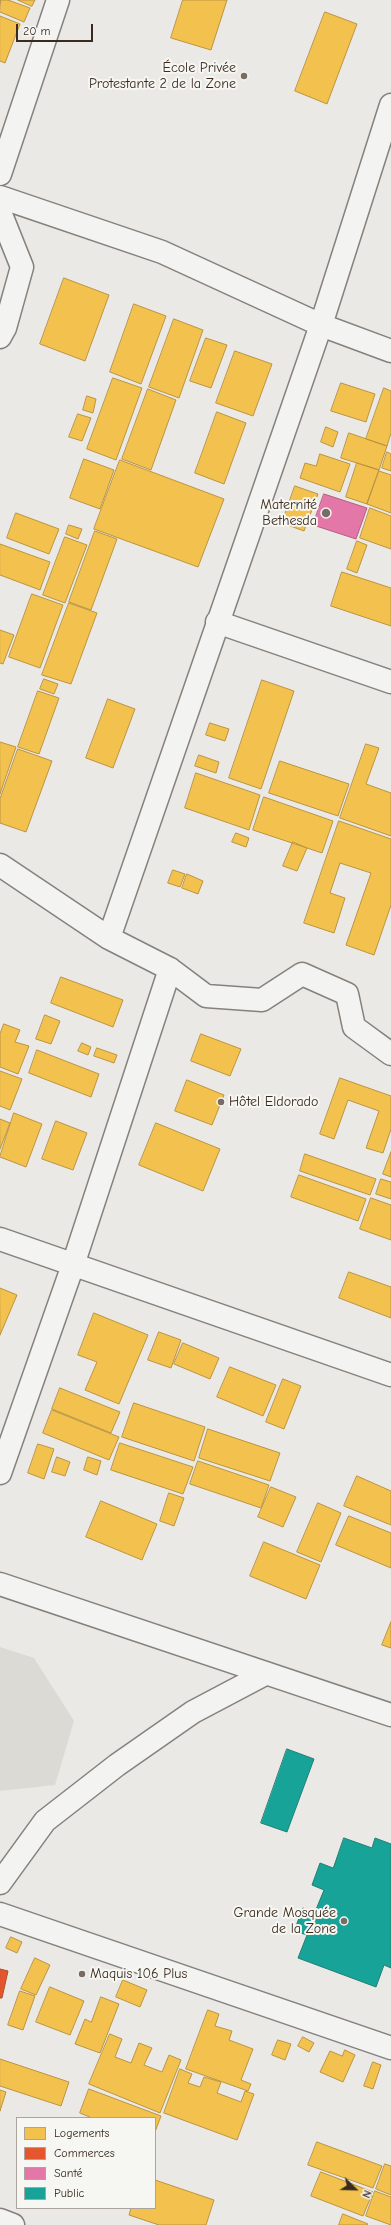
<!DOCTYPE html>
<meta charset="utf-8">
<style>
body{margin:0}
#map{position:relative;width:391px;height:2225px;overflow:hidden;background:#eae9e6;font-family:"Comic Neue",sans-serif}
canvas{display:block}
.legend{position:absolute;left:16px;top:2117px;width:140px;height:92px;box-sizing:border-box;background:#f6f6f2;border:1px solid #aba49d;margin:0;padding:5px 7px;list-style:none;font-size:12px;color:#3b2a1e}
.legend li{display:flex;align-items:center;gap:8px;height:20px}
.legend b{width:20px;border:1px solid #aba49d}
.north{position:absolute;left:335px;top:2169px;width:40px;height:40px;-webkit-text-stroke:3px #f6f6f2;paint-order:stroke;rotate:113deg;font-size:11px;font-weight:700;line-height:16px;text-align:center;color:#3b2a1e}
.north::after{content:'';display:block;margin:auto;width:14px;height:18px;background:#3b2a1e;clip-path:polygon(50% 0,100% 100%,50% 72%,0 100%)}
.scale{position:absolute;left:16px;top:24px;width:77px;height:18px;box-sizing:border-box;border:2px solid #3b2a1e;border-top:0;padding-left:5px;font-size:12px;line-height:14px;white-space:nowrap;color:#3b2a1e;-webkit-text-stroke:3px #f6f6f2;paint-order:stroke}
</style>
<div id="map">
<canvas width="391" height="2225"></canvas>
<ul class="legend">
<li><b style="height:11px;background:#f2c14e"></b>Logements</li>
<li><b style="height:11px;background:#e4572e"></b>Commerces</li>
<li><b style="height:11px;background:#e377a8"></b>Santé</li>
<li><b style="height:11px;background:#17a398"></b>Public</li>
</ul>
<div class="north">N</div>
<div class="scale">20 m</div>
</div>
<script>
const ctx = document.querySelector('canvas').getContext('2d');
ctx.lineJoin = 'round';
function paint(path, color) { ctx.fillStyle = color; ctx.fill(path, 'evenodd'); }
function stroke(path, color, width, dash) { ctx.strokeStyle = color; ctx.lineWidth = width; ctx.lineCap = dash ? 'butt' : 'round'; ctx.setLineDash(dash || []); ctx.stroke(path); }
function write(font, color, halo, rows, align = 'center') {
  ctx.font = font + ' "Comic Neue",sans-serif'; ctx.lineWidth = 4; ctx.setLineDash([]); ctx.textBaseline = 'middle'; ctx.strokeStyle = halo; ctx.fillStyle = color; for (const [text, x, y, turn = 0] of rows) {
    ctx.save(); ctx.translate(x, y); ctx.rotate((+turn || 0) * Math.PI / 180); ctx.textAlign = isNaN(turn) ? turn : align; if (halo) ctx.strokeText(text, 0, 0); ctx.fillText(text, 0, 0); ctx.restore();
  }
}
const built = new Path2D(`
 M0,1647L34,1658L74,1721L55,1785L0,1791Z`);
const homes = new Path2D(`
 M1,0H8L30,8L24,22L0,12Z
 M18,0H35L32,6Z
 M183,0H227L211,50L171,38Z
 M325,12L357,24L327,104L295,91Z
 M0,16L20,24L5,63L0,61Z
 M64,278L109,295L85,361L40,344Z
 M134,304L166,316L141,384L110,372Z
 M174,319L203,330L179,398L149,387Z
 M206,338L227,345L211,388L190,381Z
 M235,351L272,364L253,416L216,403Z
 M113,378L142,388L116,460L87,449Z
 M341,383L375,394L366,422L331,411Z
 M384,388L391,391V433L387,446L366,439Z
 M148,389L176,400L151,470L122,459Z
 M87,396L96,399L93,413L83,410Z
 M217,412L246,423L224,484L195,473Z
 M78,414L91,418L82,441L69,437Z
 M326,427L338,432L333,447L321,442Z
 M349,433L387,446L379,470L341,458Z
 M387,452L391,454V471L382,468Z
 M320,454L350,464L340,492L300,478L305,463L316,466Z
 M84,459L114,470L100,509L70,498Z
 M120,460L224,499L198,567L94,529Z
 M357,463L379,470L367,504L346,497Z
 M379,471L391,475V513L367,504Z
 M295,486L318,494L304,531L282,523Z
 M370,508L391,516V549L360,538Z
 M16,513L59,529L49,554L7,538Z
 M69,525L82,529L78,539L66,534Z
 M95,531L117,539L91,610L69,602Z
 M65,537L87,545L65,603L43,595Z
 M357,541L367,545L357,573L347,569Z
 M0,544L50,562L40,590L0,575Z
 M342,572L391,588V626L331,606Z
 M32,594L63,605L40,668L9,657Z
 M69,603L97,613L71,684L42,675Z
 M0,630L14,635L3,664L0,663Z
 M44,679L58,684L54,694L40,689Z
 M262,680L294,691L261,789L229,778Z
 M38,691L59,698L39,754L18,747Z
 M108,699L135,709L113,768L86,758Z
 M210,723L229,729L225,741L206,735Z
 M0,742L16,747L0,794Z
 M366,744L379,748L366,784L391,793V836L340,818Z
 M18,749L52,761L26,832L0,823V799Z
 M199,755L219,762L216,773L195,766Z
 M280,761L349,784L338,816L269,793Z
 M196,773L260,795L249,830L185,808Z
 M264,797L333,821L322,853L253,830Z
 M339,821L391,839V905L374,955L346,945L371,873L340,863L330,893L345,898L334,933L304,923Z
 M236,833L249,838L246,847L232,842Z
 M293,842L307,848L297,871L283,866Z
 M173,870L185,874L180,887L168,883Z
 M187,874L203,881L198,894L182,888Z
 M61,977L123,1000L113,1027L51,1003Z
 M45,1015L60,1021L51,1044L36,1039Z
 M4,1024L20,1030L15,1042L29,1046L18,1074L0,1067V1034Z
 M201,1034L241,1049L230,1076L191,1061Z
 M82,1043L91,1047L88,1055L78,1051Z
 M97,1048L117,1055L114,1063L94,1056Z
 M37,1050L99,1074L91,1097L29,1073Z
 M0,1071L22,1079L10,1110L0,1106Z
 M340,1078L391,1096V1129L383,1153L366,1148L379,1111L348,1100L334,1139L320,1134Z
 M187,1080L224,1095L212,1125L175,1111Z
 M14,1113L42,1124L26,1167L0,1157Z
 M0,1119L10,1123L0,1149Z
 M56,1121L87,1133L73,1170L42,1159Z
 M156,1123L220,1149L203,1191L139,1165Z
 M391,1152V1177L383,1174Z
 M305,1154L376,1179L370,1195L300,1171Z
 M299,1175L366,1199L358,1221L291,1197Z
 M381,1179L391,1182V1199L376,1194Z
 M371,1198L391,1205V1240L360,1229Z
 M349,1272L391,1287V1318L339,1298Z
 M0,1288L17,1295L0,1335Z
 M94,1313L148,1335L119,1404L85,1390L97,1362L78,1355Z
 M159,1332L181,1340L171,1368L148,1360Z
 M183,1343L219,1358L210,1379L174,1364Z
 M230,1367L276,1385L263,1416L217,1397Z
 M283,1379L301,1386L284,1429L266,1422Z
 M60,1388L120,1412L111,1433L52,1409Z
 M134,1403L205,1427L194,1461L122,1437Z
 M52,1410L119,1437L109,1460L43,1433Z
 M208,1429L280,1453L270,1481L199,1458Z
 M120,1443L193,1467L183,1494L111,1470Z
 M38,1444L54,1449L44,1479L28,1473Z
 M57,1457L70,1462L65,1476L52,1472Z
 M88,1457L101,1461L97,1475L84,1470Z
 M198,1461L269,1485L261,1508L190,1484Z
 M357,1476L391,1491V1525L344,1506Z
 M271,1487L296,1497L283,1527L258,1517Z
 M169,1493L184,1498L174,1526L160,1521Z
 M101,1501L157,1524L142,1560L86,1537Z
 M318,1503L341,1513L321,1562L297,1552Z
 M349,1516L391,1533V1568L336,1545Z
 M264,1542L320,1565L306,1599L250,1576Z
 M391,1622V1648L382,1645Z
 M11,1937L22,1942L17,1953L6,1948Z
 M35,1958L50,1965L36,1995L21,1989Z
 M123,1980L147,1990L140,2007L116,1997Z
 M50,1987L84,2001L70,2035L36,2022Z
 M20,1991L35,1996L23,2030L8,2025Z
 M101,1997L119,2004L100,2053L75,2044L85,2019L91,2022Z
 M208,2010L219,2014L215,2026L232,2031L229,2040L253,2049L241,2080L251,2084L248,2091L186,2069Z
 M110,2034L122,2039L115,2057L131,2063L139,2043L152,2048L144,2065L162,2072L169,2055L181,2060L160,2113L89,2084Z
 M303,2037L314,2043L309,2052L298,2046Z
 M278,2040L291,2044L285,2060L272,2055Z
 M345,2050L355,2055L343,2082L320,2072L330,2051L342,2056Z
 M0,2059L69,2082L61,2106L0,2086Z
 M373,2062L381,2065L373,2089L364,2086Z
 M180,2069L192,2074L188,2083L200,2087L204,2077L221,2082L217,2093L241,2102L245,2091L254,2094L237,2140L164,2113Z
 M89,2089L161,2116L155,2132V2118H92L80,2113Z
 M0,2090L6,2092L0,2111Z
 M317,2142L382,2166L373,2188L308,2165Z
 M385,2164L391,2166V2195L376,2189Z
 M321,2172L373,2192L363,2216L311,2196Z
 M155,2180L214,2200L206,2225H159L129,2215L131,2208H155Z
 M375,2191L391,2197V2225L366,2216Z
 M343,2214L368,2224L367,2225H339Z`);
const shops = new Path2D(`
 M0,1969L8,1971L2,1998H0Z`);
const health = new Path2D(`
 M324,494L367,508L356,539L313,525Z`);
const public = new Path2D(`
 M287,1749L314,1759L287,1832L261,1823Z
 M344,1838L372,1848L375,1838L391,1844V1968L384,1965L376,1987L298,1958L307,1935L294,1931L303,1908L315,1912L324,1890L312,1885L320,1863L333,1868Z`);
const minor = new Path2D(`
 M0,174L58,0
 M0,197L162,252L321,325L391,351
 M0,212L22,267L5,328L0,337
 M217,622L391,682
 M0,865L109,938L170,969L206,996L262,1000L302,974L347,994L354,1027L391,1054
 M109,938L321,325L391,105
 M0,1239L391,1375
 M0,1473L73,1265L170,969
 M0,1584L391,1715
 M0,1883L45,1821L117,1765L193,1712L265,1674
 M0,1914L391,2048
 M0,2220L13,2225`);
const markers = [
 [244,76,4,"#786d64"],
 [326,513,5,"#786d64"],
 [221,1102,4,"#786d64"],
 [344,1921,4,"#786d64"],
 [82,1974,4,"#786d64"]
];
const poiNames = [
 ["École Privée",236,68],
 ["Protestante 2 de la Zone",236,84],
 ["Maternité",317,505],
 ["Bethesda",317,521],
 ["Hôtel Eldorado",229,1102,"left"],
 ["Grande Mosquée",336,1913],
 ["de la Zone",336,1929],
 ["Maquis 106 Plus",90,1974,"left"]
];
paint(built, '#dbdad4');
paint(homes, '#f2c14e');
stroke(homes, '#bb9440', 1);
paint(shops, '#e4572e');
stroke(shops, '#b14a29', 1);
paint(health, '#e377a8');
stroke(health, '#b1607f', 1);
paint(public, '#17a398');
stroke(public, '#227f73', 1);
stroke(minor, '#85817d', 25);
stroke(minor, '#f3f3f1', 22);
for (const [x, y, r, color] of markers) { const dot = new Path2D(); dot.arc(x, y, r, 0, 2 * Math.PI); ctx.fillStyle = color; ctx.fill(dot); stroke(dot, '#f6f6f2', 1.5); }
write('14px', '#3b2a1e', '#f6f6f2', poiNames, 'right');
</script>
